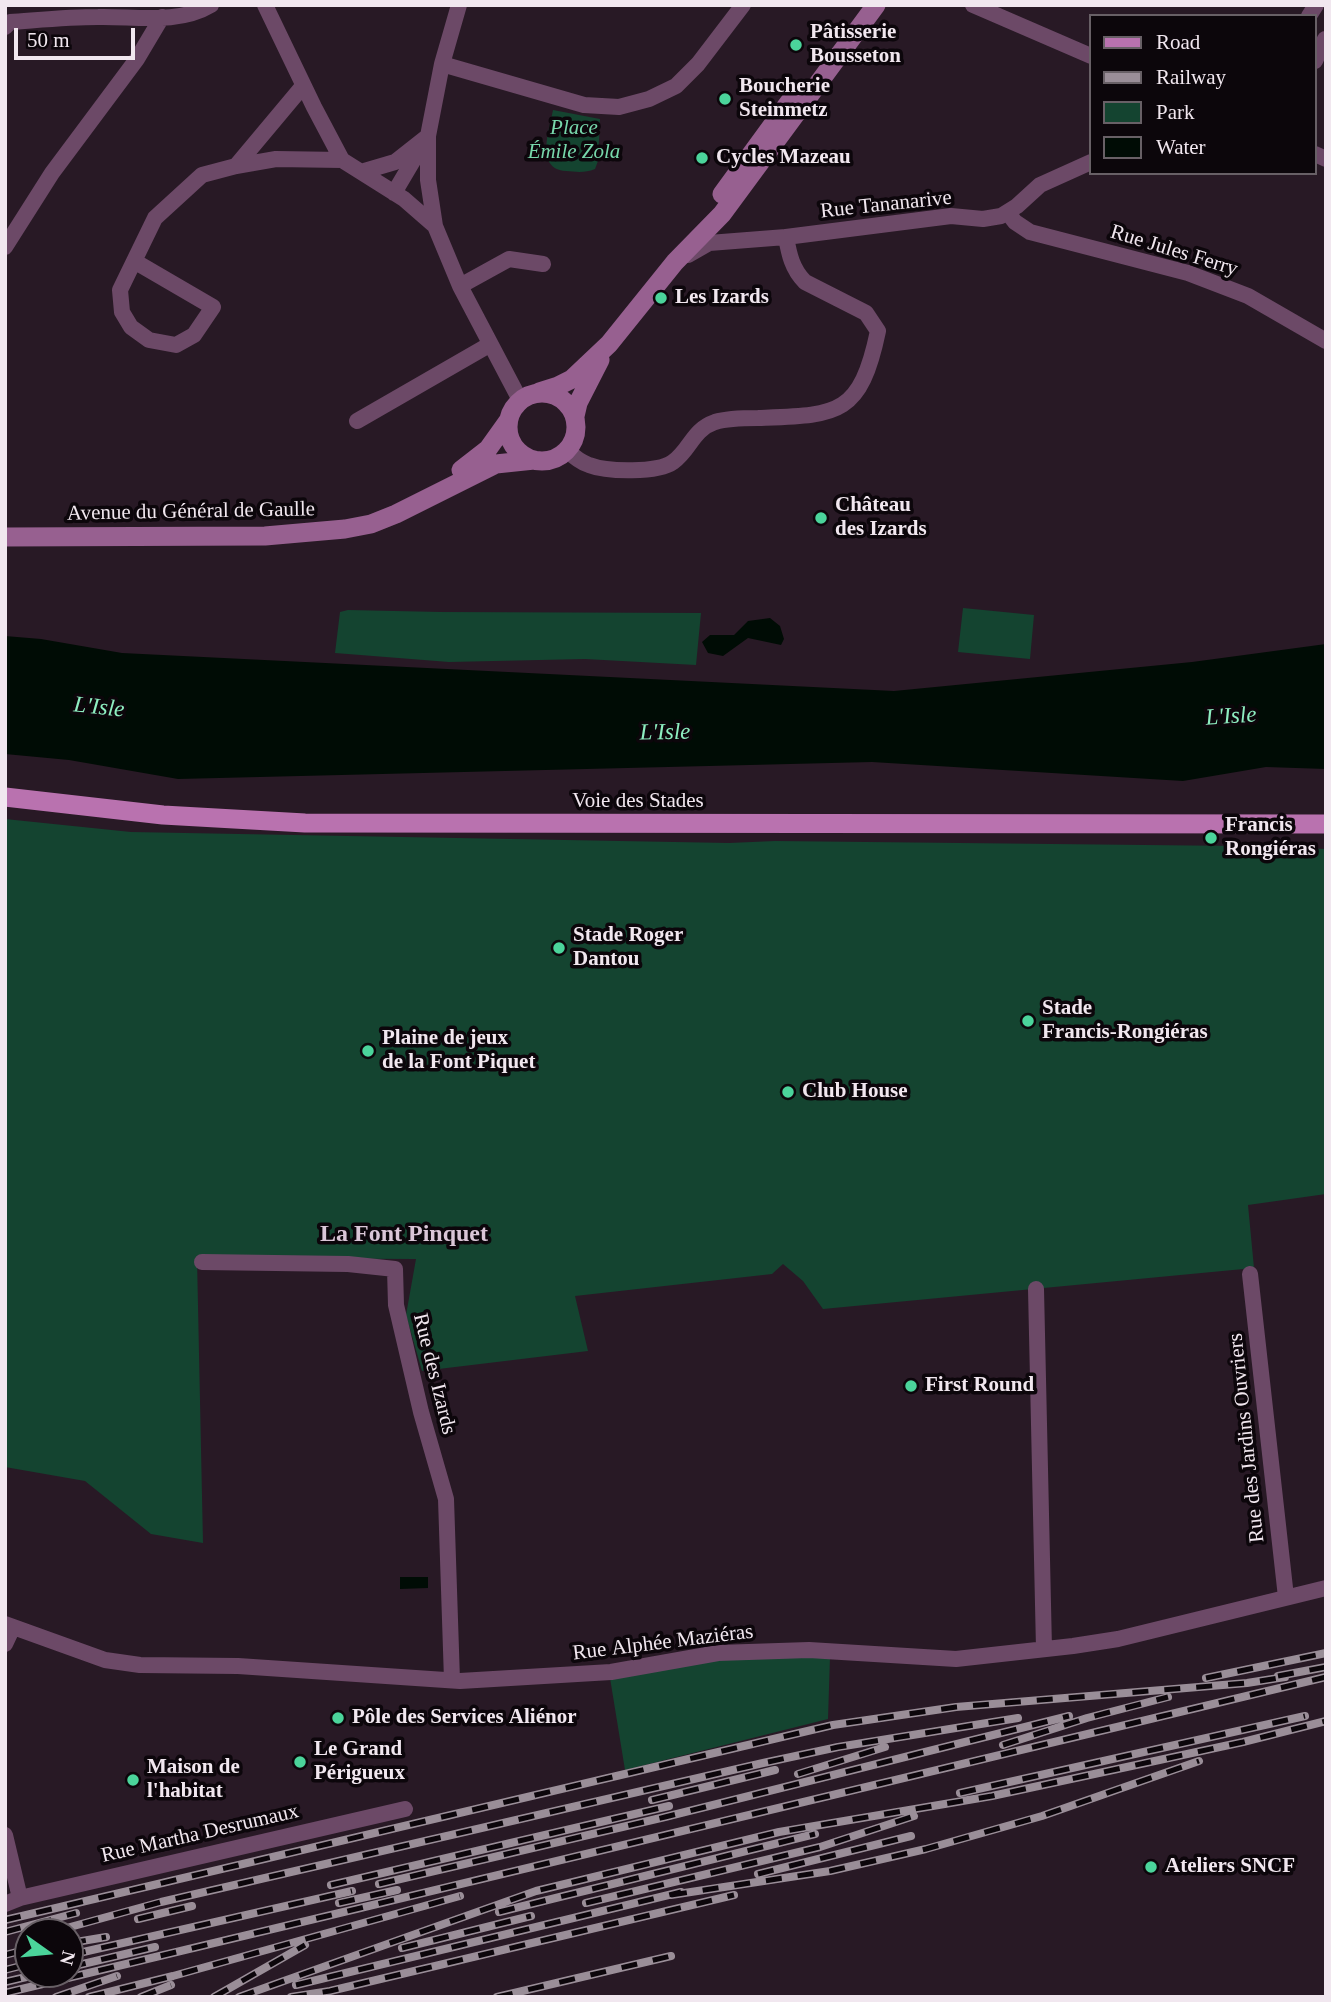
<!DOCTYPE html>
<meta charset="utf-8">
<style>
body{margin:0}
#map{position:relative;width:1331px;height:2002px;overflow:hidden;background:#281925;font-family:"Times New Roman",serif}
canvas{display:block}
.frame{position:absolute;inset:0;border:7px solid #f1e7ef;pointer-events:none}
.legend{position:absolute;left:1089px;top:14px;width:228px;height:161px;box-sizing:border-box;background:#0c060b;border:2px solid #686066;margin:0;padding:9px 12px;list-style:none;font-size:21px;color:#f1e7ef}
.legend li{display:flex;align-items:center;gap:14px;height:35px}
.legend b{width:35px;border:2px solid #686066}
.north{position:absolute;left:14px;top:1918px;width:70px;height:70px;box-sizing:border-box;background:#0c060b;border:2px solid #686066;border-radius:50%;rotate:105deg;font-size:19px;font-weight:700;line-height:28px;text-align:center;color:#f1e7ef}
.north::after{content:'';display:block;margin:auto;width:24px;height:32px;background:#4bd49b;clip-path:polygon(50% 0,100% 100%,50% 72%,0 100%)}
.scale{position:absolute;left:14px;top:28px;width:121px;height:32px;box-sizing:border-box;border:4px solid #f1e7ef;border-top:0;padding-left:9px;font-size:21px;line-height:24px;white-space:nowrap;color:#f1e7ef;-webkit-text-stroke:5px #0c060b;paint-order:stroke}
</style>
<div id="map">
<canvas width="1331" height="2002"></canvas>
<div class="frame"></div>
<ul class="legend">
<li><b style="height:9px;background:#b972af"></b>Road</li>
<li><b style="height:9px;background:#9a8e98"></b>Railway</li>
<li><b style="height:19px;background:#144430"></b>Park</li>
<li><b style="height:19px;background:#000c05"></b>Water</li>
</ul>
<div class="north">N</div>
<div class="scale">50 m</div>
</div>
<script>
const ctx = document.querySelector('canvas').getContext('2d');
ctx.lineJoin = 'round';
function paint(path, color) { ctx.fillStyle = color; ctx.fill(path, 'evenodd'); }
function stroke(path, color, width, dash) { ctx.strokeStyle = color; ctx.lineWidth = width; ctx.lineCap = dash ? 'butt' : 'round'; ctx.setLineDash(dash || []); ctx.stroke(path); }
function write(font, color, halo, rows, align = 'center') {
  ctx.font = font + ' "Times New Roman",serif'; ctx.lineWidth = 7; ctx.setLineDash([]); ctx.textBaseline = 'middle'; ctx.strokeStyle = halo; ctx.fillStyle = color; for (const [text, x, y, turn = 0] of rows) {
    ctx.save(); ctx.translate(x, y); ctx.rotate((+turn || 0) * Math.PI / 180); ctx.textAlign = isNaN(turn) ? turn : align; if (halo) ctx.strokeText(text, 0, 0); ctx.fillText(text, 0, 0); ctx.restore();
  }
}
const green = new Path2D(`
 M553,110L600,119L598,161L595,169C585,173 577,172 566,171C535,169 549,131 553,110Z
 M963,608L1034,615L1030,659L958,652Z
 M348,610L441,612L701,613L696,665L585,659L449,662L335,653L340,612Z
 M5,819L131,832L729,843L775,841L1238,846L1326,849V1194L1248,1205L1254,1268L823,1309L803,1281L783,1264L772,1274L575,1296L588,1351L422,1371L406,1315L416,1259L197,1258L203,1543L151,1534L85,1481L5,1467Z
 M830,1657L828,1719L625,1770L610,1678L718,1659Z`);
const water = new Path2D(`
 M770,618L780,626L784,639L781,645L748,638L723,656L708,653L702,642L710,635H734L748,621Z
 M5,636L41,639L122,653L894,691L1192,662L1326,644V769L1266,767L1183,781L872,762L178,779L69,760L5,754Z
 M400,1577H428V1588L400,1589Z`);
const minor = new Path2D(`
 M265,5L314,107L342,160
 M973,5L1091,56
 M1309,16L1316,5
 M5,27L10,22C39,20 69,17 98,17C134,16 178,25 211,5
 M1315,61L1325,39
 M442,64L459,5
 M1315,154L1326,159
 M236,166L303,86
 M361,172L395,162L428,136
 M394,193L423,144
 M1008,213L1015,222L1030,232L1188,273L1248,296L1326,341
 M5,247L52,173L137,59L162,17
 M688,255L709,243L786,237L951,216L983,219L1001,216L1017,206L1040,185L1091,162
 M134,261L213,307L194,335L176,345L149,340L131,327L122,312L120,290L155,218L202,175L236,166L276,159L342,160L404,199L435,226
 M460,286L509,259L543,264
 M520,400L460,286L435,226L428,180V136L442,64L584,105L619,107L649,99L676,86L698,64L743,5
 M357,421L489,345
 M567,450C574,457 580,462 589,465C607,472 658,473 673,462C691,449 692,430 715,422C728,418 744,418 758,418C837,415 860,417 878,331L866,313L805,282C792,269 789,254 786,237
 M202,1262L348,1264L395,1269L396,1305L421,1412L446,1499L452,1680
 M1250,1274L1286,1597
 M1036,1289L1044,1649
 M5,1624L105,1660L140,1665L238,1666L460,1681L611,1672L718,1653L809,1650L956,1659L1073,1646L1118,1639L1326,1588
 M5,1644L13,1627
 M5,1835L20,1898
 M5,1904L20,1898L405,1809`);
const secondary = new Path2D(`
 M722,194L795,94
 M539,392L558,386L572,379L609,344L675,262L722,214L876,5
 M508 427a34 34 0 1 1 68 0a34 34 0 1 1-68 0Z
 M575,416L578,403L600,360
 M461,470L488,449L508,421
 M5,537L265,536L345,529L371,524L396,514L496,464L534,460`);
const primary = new Path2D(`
 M5,797L163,815L305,823L1326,824`);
const rail = new Path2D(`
 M1278,1676L1326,1667
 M1206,1678L1326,1653
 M1003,1745L1087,1718L1168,1697
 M798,1774L885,1747
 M960,1793L1305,1716
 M652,1800L775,1770
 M758,1874L911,1836
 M379,1884L665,1817L1069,1716
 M331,1885L669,1806
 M671,1895L830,1871L926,1849L1042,1816L1199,1761
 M339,1903L397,1890
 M586,1903L820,1847L914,1816
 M499,1912L815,1834
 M138,1919L192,1906
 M5,1920L833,1725L956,1707L1247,1683L1285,1677
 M5,1932L76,1913
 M52,1932L161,1902L763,1763L838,1747L1018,1718
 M70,1943L106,1937
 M402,1948L531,1916
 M5,1955L28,1949
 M70,1955L352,1891
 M70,1967L155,1947
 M5,1970L28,1964
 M5,1982L39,1974
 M296,1985L681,1892
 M5,1993L1326,1677
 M56,1997L117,1976
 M89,1997L173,1976L460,1896
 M141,1997L171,1985
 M214,1997L305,1945
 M239,1997L536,1891L779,1832L992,1796L1243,1742L1326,1721
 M291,1997L330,1991L734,1895
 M497,1997L671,1956`);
const markers = [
 [796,45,7,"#4bd49b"],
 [725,99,7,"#4bd49b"],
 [702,158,7,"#4bd49b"],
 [661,298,7,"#4bd49b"],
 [821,518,7,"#4bd49b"],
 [1211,838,7,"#4bd49b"],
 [559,948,7,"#4bd49b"],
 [1028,1021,7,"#4bd49b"],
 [368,1051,7,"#4bd49b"],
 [788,1092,7,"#4bd49b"],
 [911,1386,7,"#4bd49b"],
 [338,1718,7,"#4bd49b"],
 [300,1762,7,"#4bd49b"],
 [133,1780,7,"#4bd49b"],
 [1151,1867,7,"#4bd49b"]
];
const poiNames = [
 ["Pâtisserie",810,33],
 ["Bousseton",810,57],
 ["Boucherie",739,87],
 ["Steinmetz",739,111],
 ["Cycles Mazeau",716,158],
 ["Les Izards",675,298],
 ["Château",835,506],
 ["des Izards",835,530],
 ["Francis",1225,826],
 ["Rongiéras",1225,850],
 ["Stade Roger",573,936],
 ["Dantou",573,960],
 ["Stade",1042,1009],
 ["Francis-Rongiéras",1042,1033],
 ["Plaine de jeux",382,1039],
 ["de la Font Piquet",382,1063],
 ["Club House",802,1092],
 ["First Round",925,1386],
 ["Pôle des Services Aliénor",352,1718],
 ["Le Grand",314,1750],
 ["Périgueux",314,1774],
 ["Maison de",147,1768],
 ["l'habitat",147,1792],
 ["Ateliers SNCF",1165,1867]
];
const parkNames = [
 ["Place",574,128],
 ["Émile Zola",574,152]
];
const streetNames = [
 ["Rue Tananarive",886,205,-6],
 ["Rue Jules Ferry",1174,251,17],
 ["Avenue du Général de Gaulle",191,512,-1],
 ["Voie des Stades",638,801],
 ["Rue des Izards",434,1374,76],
 ["Rue des Jardins Ouvriers",1247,1438,-96],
 ["Rue Alphée Maziéras",663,1643,-7],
 ["Rue Martha Desrumaux",200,1834,-13]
];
const waterNames = [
 ["L'Isle",99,708,6],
 ["L'Isle",1231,717,-4],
 ["L'Isle",665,733,-1]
];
const quarterNames = [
 ["La Font Pinquet",404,1235]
];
paint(green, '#144430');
paint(water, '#000c05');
stroke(minor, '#6c4967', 16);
stroke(secondary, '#976090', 19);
stroke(primary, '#b972af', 19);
stroke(rail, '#9a8e98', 8);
stroke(rail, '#0c060b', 5, [16]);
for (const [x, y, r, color] of markers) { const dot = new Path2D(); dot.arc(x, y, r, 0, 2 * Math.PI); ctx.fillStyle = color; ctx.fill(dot); stroke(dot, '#0c060b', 2.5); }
write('bold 21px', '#f1e7ef', '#0c060b', poiNames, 'left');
write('italic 21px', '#77d7ab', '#0c060b', parkNames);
write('21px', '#f1e7ef', '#0c060b', streetNames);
write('italic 23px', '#8eeec1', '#0c060b', waterNames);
write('bold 24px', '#dac6d7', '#0c060b', quarterNames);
</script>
